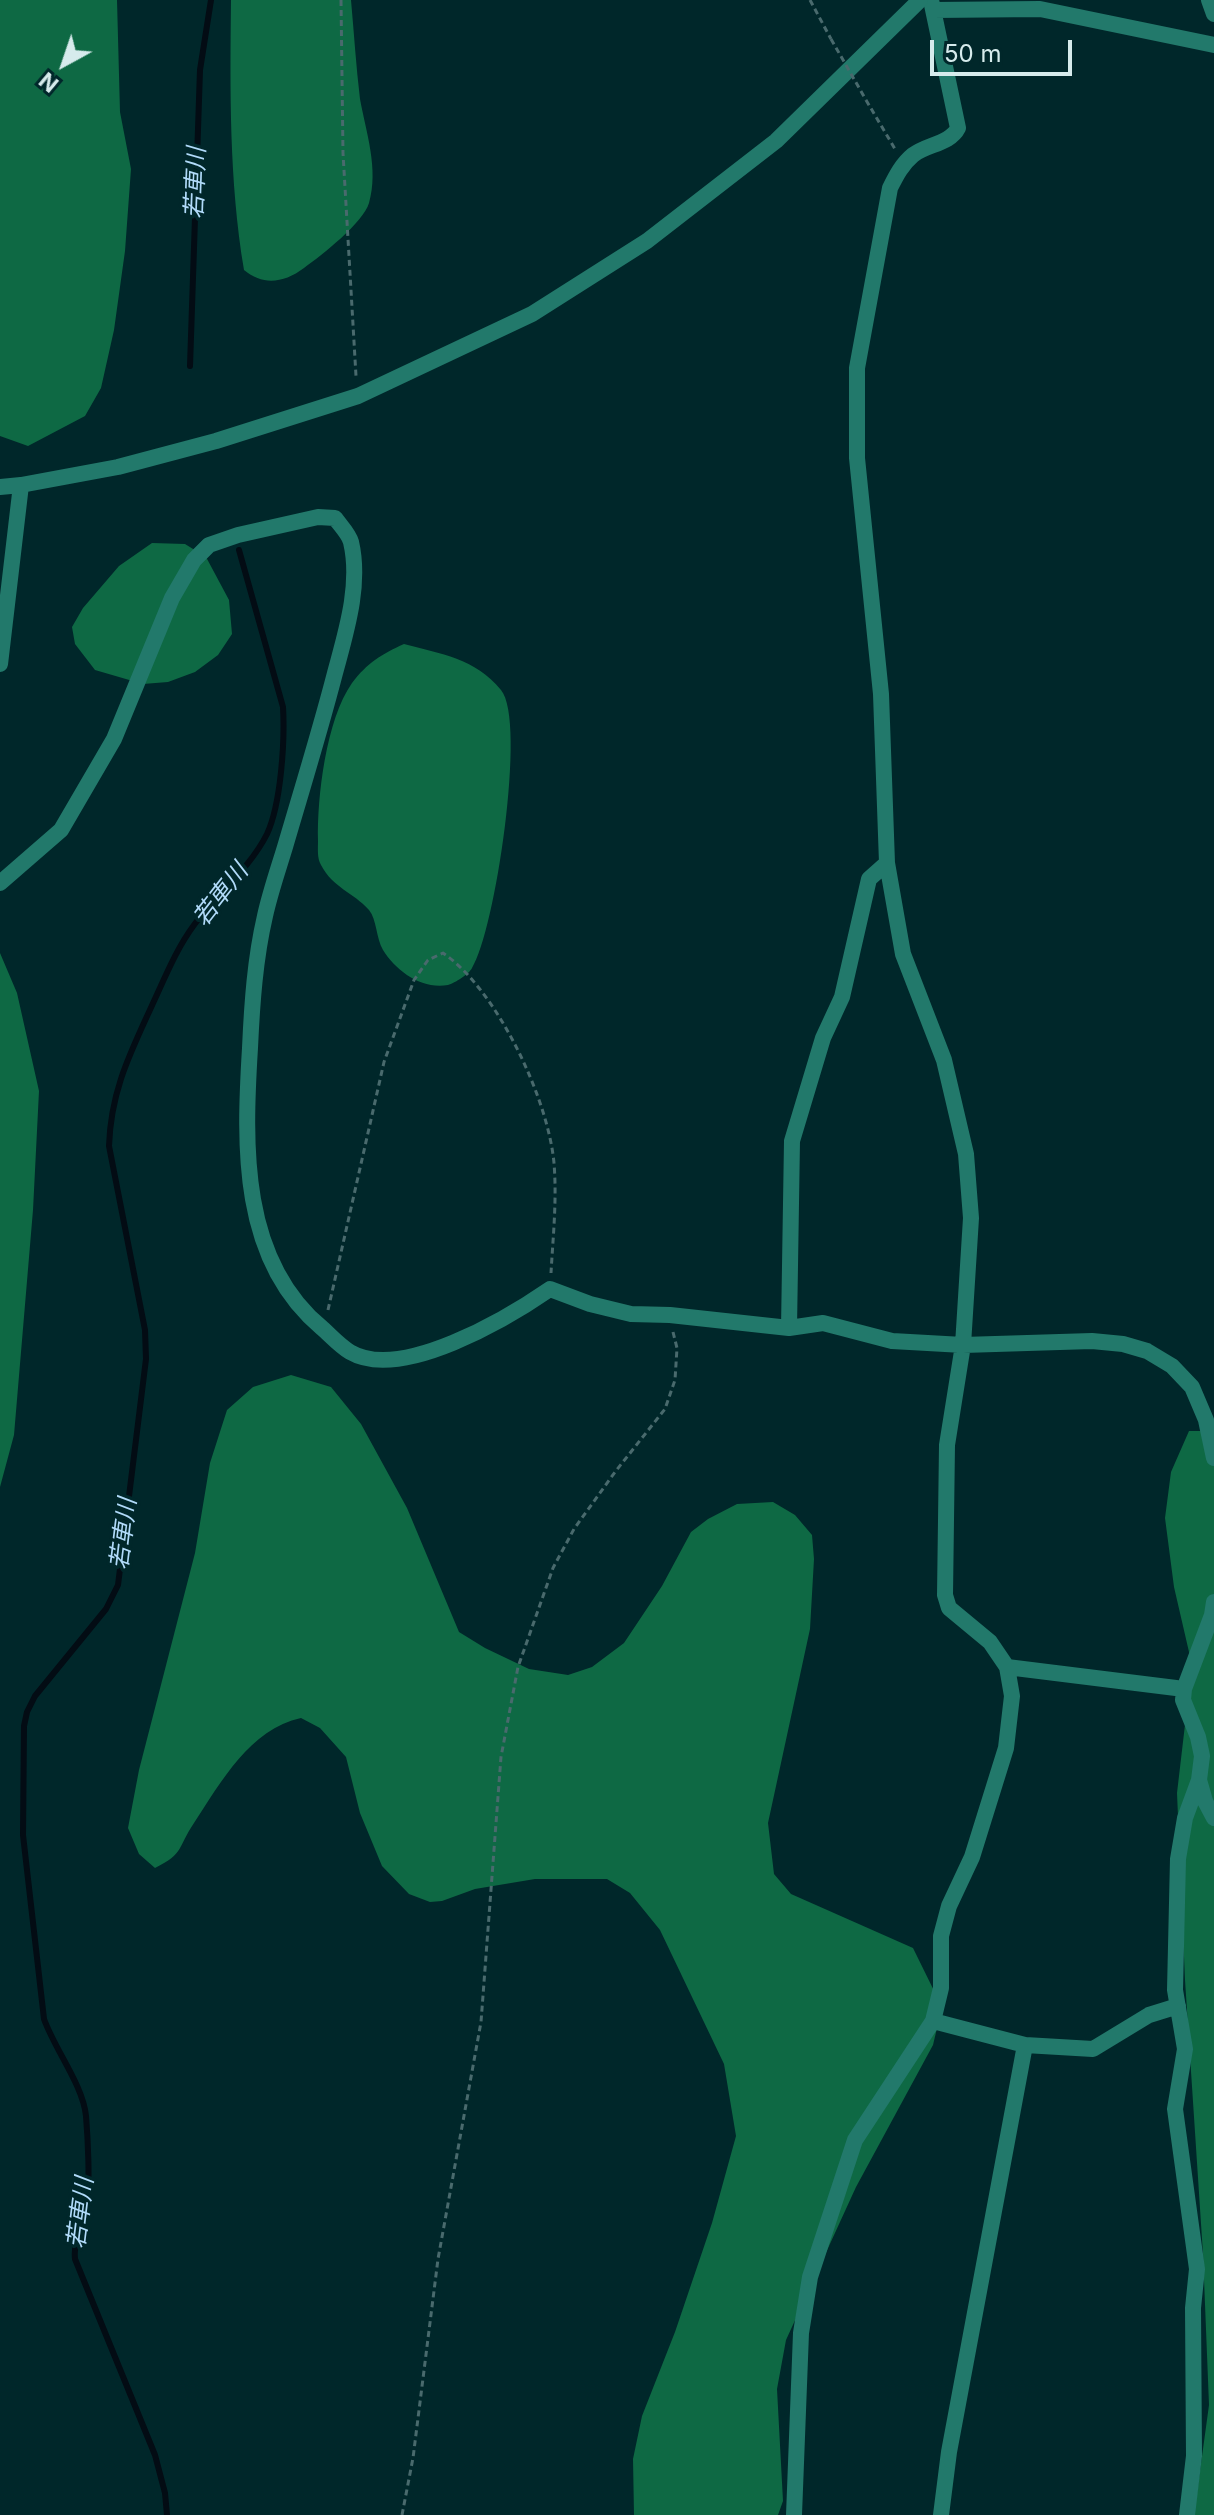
<!DOCTYPE html>
<meta charset="utf-8">
<style>
body{margin:0}
#map{position:relative;width:1214px;height:2515px;overflow:hidden;background:#00272a;font-family:Inter,sans-serif}
canvas{display:block}
.north{position:absolute;left:24px;top:24px;width:80px;height:80px;-webkit-text-stroke:6px #00272a;paint-order:stroke;rotate:220deg;font-size:22px;font-weight:700;line-height:32px;text-align:center;color:#d6ebec}
.north::after{content:'';display:block;margin:auto;width:28px;height:36px;background:#d6ebec;clip-path:polygon(50% 0,100% 100%,50% 72%,0 100%)}
.scale{position:absolute;left:930px;top:40px;width:142px;height:36px;box-sizing:border-box;border:4px solid #d6ebec;border-top:0;padding-left:10px;font-size:24px;line-height:28px;white-space:nowrap;color:#d6ebec;-webkit-text-stroke:6px #00272a;paint-order:stroke}
</style>
<div id="map">
<canvas width="1214" height="2515"></canvas>
<div class="north">N</div>
<div class="scale">50 m</div>
</div>
<script>
const ctx = document.querySelector('canvas').getContext('2d');
ctx.lineJoin = 'round';
function paint(path, color) { ctx.fillStyle = color; ctx.fill(path, 'evenodd'); }
function stroke(path, color, width, dash) { ctx.strokeStyle = color; ctx.lineWidth = width; ctx.lineCap = dash ? 'butt' : 'round'; ctx.setLineDash(dash || []); ctx.stroke(path); }
function write(font, color, halo, rows, align = 'center') {
  ctx.font = font + ' Inter,"Noto Sans JP",sans-serif'; ctx.lineWidth = 7; ctx.setLineDash([]); ctx.textBaseline = 'middle'; ctx.strokeStyle = halo; ctx.fillStyle = color; for (const [text, x, y, turn = 0] of rows) {
    ctx.save(); ctx.translate(x, y); ctx.rotate((+turn || 0) * Math.PI / 180); ctx.textAlign = isNaN(turn) ? turn : align; if (halo) ctx.strokeText(text, 0, 0); ctx.fillText(text, 0, 0); ctx.restore();
  }
}
const forest = new Path2D(`
 M0,0H117L120,112L131,169L125,251L114,330L101,388L85,416L28,446L0,436Z
 M231,0H351C354,33 356,66 360,99C366,132 379,169 369,203C363,223 322,255 304,268C284,283 263,286 244,270C229,180 230,90 231,0Z
 M152,543L185,544L206,557L229,600L232,634L218,655L195,672L168,682L143,684L95,670L75,644L72,627L83,608L119,566Z
 M404,644C441,654 475,658 501,690C527,721 495,932 472,968C469,974 455,983 448,985C422,990 396,971 383,950C376,938 377,920 369,910C353,892 333,888 321,865C317,858 318,849 318,841C317,797 326,720 352,683C367,663 382,654 404,644Z
 M0,953L17,993L39,1091L33,1210L14,1435L0,1487Z
 M291,1375L331,1387L361,1424L407,1508L459,1632L485,1648L529,1669L568,1675L592,1667L624,1643L662,1586L691,1532L708,1519L737,1504L773,1502L795,1515L812,1535L814,1559L810,1629L768,1823L774,1874L791,1894L913,1948L942,2007L933,2045L856,2187L786,2340L777,2389L783,2501L778,2515H634L633,2459L642,2416L675,2332L712,2223L736,2136L724,2064L660,1930L630,1893L607,1879H535L475,1889L442,1901L430,1902L409,1894L382,1866L360,1813L346,1757L320,1728L301,1718C250,1729 221,1782 194,1823C177,1848 185,1853 155,1868L139,1854L128,1828L139,1770L195,1553L210,1463L227,1410L253,1387Z
 M1189,1431H1201L1214,1435V2515H1194L1209,2405L1203,2254L1185,1980L1177,1793L1192,1665L1174,1587L1165,1518L1171,1472Z`);
const stream = new Path2D(`
 M190,366L200,70L211,0
 M167,2515L165,2493L155,2455L75,2259C73,2238 84,2224 87,2204C90,2182 88,2140 86,2116C83,2085 55,2050 44,2019L23,1835L24,1726L27,1712L35,1696L106,1609L118,1585L146,1359L145,1330L109,1146C111,1089 131,1052 154,1001C166,975 177,948 194,925C217,895 250,868 267,834C281,804 285,741 283,707L239,550`);
const path = new Path2D(`
 M341,0L343,153L356,376
 M810,0L831,39
 M866,100L895,149
 M328,1310L384,1062L414,980L428,960L443,953C497,990 548,1098 554,1163C557,1200 553,1237 551,1273
 M402,2515L413,2458L438,2259L481,2022L501,1757L518,1667L553,1568L574,1529L615,1472L665,1409L675,1380L677,1348L673,1332`);
const minor = new Path2D(`
 M1209,0L1214,14
 M933,10L1040,9L1214,45
 M0,883L61,830L114,739L172,598L194,560L209,545L238,535L318,517L335,518C340,525 349,534 351,542C361,585 346,632 335,673C320,731 302,789 285,847C278,870 270,893 265,916C255,959 252,1004 250,1048C244,1146 240,1260 322,1328C331,1336 340,1346 350,1352C401,1382 508,1318 550,1289L590,1304L631,1314L670,1315L789,1328L823,1323L892,1341L963,1345L1092,1341L1123,1344L1147,1351L1172,1366L1192,1387L1206,1420L1214,1458
 M789,1328L792,1141L823,1038L842,997L869,879L887,863
 M1007,1667L1184,1689
 M1199,1780L1205,1801L1214,1818
 M933,2021L1025,2045L1093,2049L1149,2015L1178,2006
 M794,2515L801,2333L810,2277L855,2140L933,2021L941,1988V1936L949,1906L972,1857L1006,1748L1012,1696L1007,1667L990,1642L949,1608L945,1595L947,1445L963,1345L971,1218L966,1154L944,1060L903,954L887,863L881,694L857,458V368L890,188C896,176 902,164 913,155C927,144 950,144 958,128L931,0
 M941,2515L949,2452L1025,2045
 M1187,2515L1194,2456L1193,2308L1197,2269L1175,2109L1185,2049L1175,1990L1178,1859L1185,1818L1199,1780L1202,1756L1198,1737L1183,1700L1184,1689L1212,1615L1214,1602`);
const tertiary = new Path2D(`
 M0,487L21,485L118,467L216,441L358,396L532,314L647,241L776,141L920,0
 M0,664L21,485`);
const pathBridge = new Path2D(`
 M831,39L866,100`);
const waterNames = [
 ["若車川",196,183,-88],
 ["若車川",221,895,-52],
 ["若車川",124,1534,-83],
 ["若車川",81,2213,-83]
];
paint(forest, '#0e6944');
stroke(stream, '#030c14', 6);
stroke(path, '#496a6d', 3, [6, 4]);
stroke(minor, '#22796b', 16);
stroke(tertiary, '#22796b', 16);
stroke(pathBridge, '#496a6d', 3, [6, 4]);
write('italic 24px', '#b1dbfa', '#00272a', waterNames);
</script>
